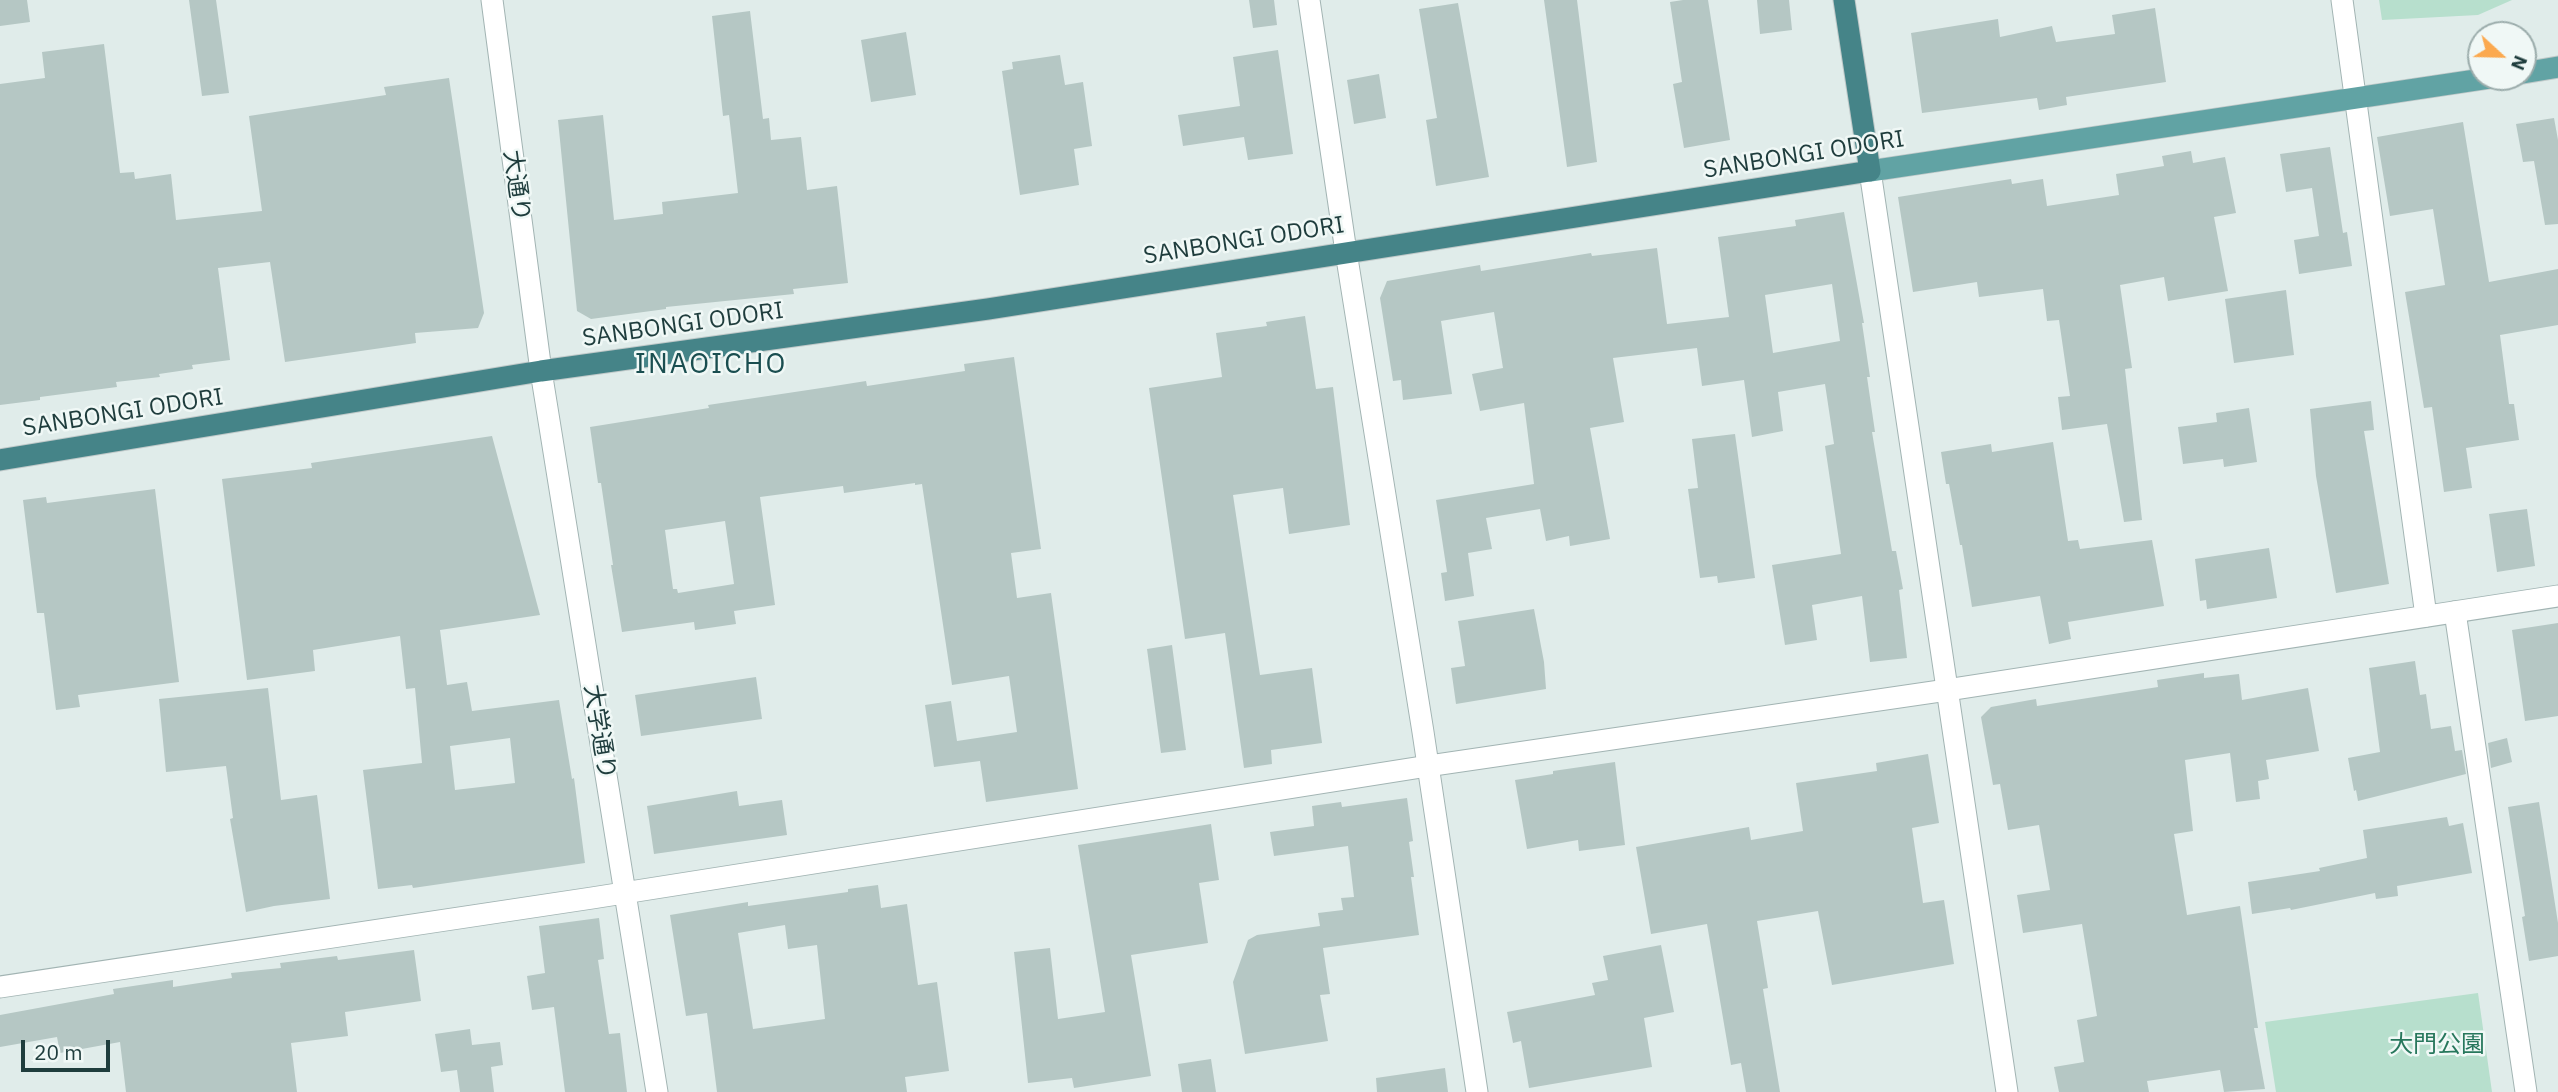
<!DOCTYPE html>
<meta charset="utf-8">
<style>
body{margin:0}
#map{position:relative;width:2558px;height:1092px;overflow:hidden;background:#e0ecea;font-family:"IBM Plex Sans",sans-serif}
canvas{display:block}
.north{position:absolute;left:2467px;top:21px;width:70px;height:70px;box-sizing:border-box;background:#f0f8f6;border:2px solid #9cadac;border-radius:50%;rotate:112deg;font-size:19px;font-weight:700;line-height:28px;text-align:center;color:#1f3d3d}
.north::after{content:'';display:block;margin:auto;width:24px;height:32px;background:#fba94f;clip-path:polygon(50% 0,100% 100%,50% 72%,0 100%)}
.scale{position:absolute;left:21px;top:1040px;width:89px;height:32px;box-sizing:border-box;border:4px solid #1f3d3d;border-top:0;padding-left:9px;font-size:21px;line-height:24px;white-space:nowrap;color:#1f3d3d;-webkit-text-stroke:5px #f0f8f6;paint-order:stroke}
</style>
<div id="map">
<canvas width="2558" height="1092"></canvas>
<div class="north">N</div>
<div class="scale">20 m</div>
</div>
<script>
const ctx = document.querySelector('canvas').getContext('2d');
ctx.lineJoin = 'round';
function paint(path, color) { ctx.fillStyle = color; ctx.fill(path, 'evenodd'); }
function stroke(path, color, width, dash) { ctx.strokeStyle = color; ctx.lineWidth = width; ctx.lineCap = dash ? 'butt' : 'round'; ctx.setLineDash(dash || []); ctx.stroke(path); }
function write(font, color, halo, rows, align = 'center') {
  ctx.font = font + ' "IBM Plex Sans","Noto Sans JP",sans-serif'; ctx.lineWidth = 5; ctx.setLineDash([]); ctx.textBaseline = 'middle'; ctx.strokeStyle = halo; ctx.fillStyle = color; for (const [text, x, y, turn = 0] of rows) {
    ctx.save(); ctx.translate(x, y); ctx.rotate((+turn || 0) * Math.PI / 180); ctx.textAlign = isNaN(turn) ? turn : align; if (halo) ctx.strokeText(text, 0, 0); ctx.fillText(text, 0, 0); ctx.restore();
  }
}
const green = new Path2D(`
 M2379,0H2512L2478,15L2382,20Z
 M2478,993L2492,1092H2276L2265,1022Z`);
const building = new Path2D(`
 M0,0H27L30,22L0,26Z
 M189,0H216L229,93L202,96Z
 M1249,0H1274L1277,25L1253,28Z
 M1544,0H1577L1597,162L1567,167Z
 M1683,0H1708L1730,140L1684,148L1673,84L1682,82L1670,2Z
 M1757,0H1789L1792,30L1760,34Z
 M1458,3L1489,177L1436,186L1426,120L1437,118L1419,9Z
 M2155,8L2166,82L2066,97L2067,105L2039,110L2037,98L1922,113L1911,33L1998,19L2000,37L2052,26L2056,42L2115,34L2112,15Z
 M750,11L763,119L769,118L771,140L801,137L807,190L837,186L848,283L793,289L794,294L666,307V309L591,319L577,311L558,120L603,115L614,220L663,214L662,202L738,193L729,115L723,116L712,16Z
 M906,32L916,95L871,102L861,40Z
 M104,44L120,173L134,172L135,179L171,174L176,220L262,211L249,116L386,95L384,87L449,78L484,313L478,328L415,333L416,343L285,362L270,262L218,268L230,360L192,365L193,369L159,374L160,377L116,382L117,387L40,397V400L0,405V84L45,78L42,52Z
 M1278,50L1293,154L1248,160L1244,137L1183,146L1178,115L1240,106L1233,57Z
 M1060,55L1065,85L1083,82L1092,146L1074,149L1079,185L1020,195L1002,71L1013,69L1012,62Z
 M1379,74L1386,118L1354,124L1347,80Z
 M2554,118L2558,140V224L2545,225L2534,161L2523,162L2516,124Z
 M2463,122L2489,282L2558,269V325L2500,335L2509,404H2514L2519,440L2466,448L2472,488L2444,492L2432,407L2424,408L2405,292L2445,285L2433,209L2390,216L2377,137Z
 M2330,147L2343,233L2347,232L2352,266L2299,274L2294,240L2319,236L2312,188L2286,192L2280,154Z
 M2191,151L2193,163L2225,157L2236,213L2214,217L2228,291L2168,301L2164,277L2120,285L2132,368L2125,369L2142,520L2124,522L2107,424L2062,430L2058,397L2070,396L2059,320L2047,321L2043,289L1979,297L1977,282L1913,292L1898,197L2011,179L2012,184L2043,179L2047,206L2119,195L2116,174L2164,166L2162,156Z
 M1844,212L1864,323H1862L1870,377H1867L1875,432H1872L1892,551H1896L1903,589L1899,590L1907,658L1870,662L1862,596L1812,605L1817,640L1785,645L1772,565L1841,554L1825,446L1834,444L1825,384L1778,392L1783,431L1752,437L1744,380L1702,386L1697,348L1613,358L1624,422L1590,428L1610,539L1570,546L1569,536L1546,541L1540,509L1486,518L1492,549L1468,553L1474,596L1445,601L1441,573L1447,572L1436,500L1534,484L1524,403L1480,411L1472,374L1503,368L1494,312L1441,321L1452,394L1403,400L1401,380L1393,381L1380,298L1387,281L1480,265L1481,271L1591,253L1592,256L1657,248L1667,324L1729,317L1718,237L1796,226L1795,220ZM1832,284L1840,341L1773,353L1765,295Z
 M2286,290L2294,355L2234,363L2225,299Z
 M1305,316L1316,389L1333,387L1350,525L1289,534L1283,488L1233,495L1260,675L1312,668L1322,743L1271,750L1272,764L1244,768L1225,633L1185,639L1149,388L1222,377L1216,333L1267,326L1266,322Z
 M1014,357L1041,549L1011,553L1017,598L1051,593L1078,789L986,802L980,761L934,767L925,705L951,701L957,741L1017,732L1009,676L952,685L922,484L915,485V483L844,493L843,486L760,497L775,605L734,611L736,624L695,630L694,622L622,632L611,565H613L601,483H598L590,427L709,408L708,405L828,387L866,381L867,386L965,371L964,364ZM725,521L734,584L678,593L677,589H673L665,530Z
 M2371,401L2374,430L2364,431L2389,584L2336,593L2316,476L2310,409Z
 M2249,408L2257,462L2224,467L2223,459L2183,464L2178,427L2217,422L2216,413Z
 M1735,434L1755,578L1718,583L1717,576L1700,578L1688,489L1698,488L1692,439Z
 M492,436L540,615L440,630L447,685L467,682L472,711L559,700L572,779L574,778L585,863L413,888L412,885L378,889L363,770L422,763L415,688L406,689L400,636L313,650L315,671L247,680L222,479L312,468L311,463ZM510,738L515,783L455,790L450,746Z
 M2053,442L2068,541L2078,540L2080,549L2152,540L2164,606L2068,622L2071,639L2049,644L2040,596L1972,607L1962,545H1960L1949,484H1946L1941,452L1991,444L1992,452Z
 M155,489L179,682L78,695L80,707L56,710L44,613H37L23,500L46,497L47,503Z
 M2527,509L2535,566L2497,572L2489,514Z
 M2269,548L2277,598L2207,609L2206,600L2200,601L2195,559Z
 M1534,609L1544,662L1546,689L1456,704L1451,668L1465,666L1458,621Z
 M2558,623V716L2525,721L2512,630Z
 M1172,645L1186,750L1161,753L1147,649Z
 M2415,661L2420,695L2426,694L2431,729L2451,726L2455,751L2462,750L2466,774L2358,801L2356,790L2354,791L2348,758L2380,752L2369,668Z
 M2204,673V678L2239,674L2242,700L2308,688L2319,751L2266,760L2269,779L2258,781L2260,799L2236,802L2230,753L2185,760L2193,831L2174,834L2187,915L2240,906L2258,1028H2254L2265,1089L2224,1092L2220,1070L2147,1081L2149,1092H2059L2054,1067L2084,1062L2077,1020L2097,1016L2082,924L2023,933L2017,895L2050,890L2039,825L2008,830L2000,784L1993,785L1981,717L1991,707L2036,699L2037,706L2158,687L2157,680Z
 M756,677L762,719L641,736L635,695Z
 M268,688L281,800L317,795L330,899L274,906L246,912L230,819L233,818L226,766L166,772L159,699Z
 M2507,738L2512,762L2491,768L2488,743Z
 M1928,754L1939,823L1912,828L1923,903L1944,900L1954,964L1832,985L1818,911L1757,921L1768,988L1763,989L1780,1092H1746L1741,1063L1731,1065L1707,924L1651,934L1636,847L1749,827L1751,840L1803,831L1796,783L1877,771L1876,763Z
 M1615,762L1625,845L1579,851L1578,840L1527,849L1515,780L1553,774V771Z
 M737,791L739,806L782,800L787,835L654,854L647,806Z
 M1407,798L1413,841L1409,842L1414,877H1411L1419,935L1323,948L1330,994L1320,995L1328,1041L1245,1054L1233,982L1248,940L1257,935L1320,926L1318,913L1343,910L1341,898L1354,897L1348,846L1274,856L1270,832L1314,826L1312,806L1341,802L1342,807Z
 M2539,802L2558,923V956L2529,961L2522,917L2525,916L2508,807Z
 M2447,817L2449,826L2463,823L2472,873L2397,886L2398,896L2376,899L2375,893L2291,910L2290,908L2252,914L2248,882L2320,871L2319,868L2367,858L2363,830Z
 M1211,824L1219,880L1199,883L1208,943L1131,955L1151,1076L1074,1088L1072,1078L1028,1083L1014,952L1050,948L1058,1019L1105,1012L1078,845Z
 M878,885L881,908L907,904L918,985L937,982L949,1071L905,1077L907,1092H717L707,1013L686,1016L670,915L748,902V906L848,892V889ZM785,925L788,949L817,945L825,1019L753,1029L738,933Z
 M599,918L604,959L598,960L609,1034L620,1033L627,1092H565L554,1007L532,1010L527,976L545,973L539,926Z
 M1661,945L1674,1012L1644,1018L1652,1067L1529,1088L1521,1041L1513,1043L1507,1012L1595,995L1592,983L1608,980L1603,956Z
 M414,950L421,1001L345,1012L348,1036L291,1043L297,1092H126L120,1042L60,1053L57,1037L0,1047V1015L114,994L113,989L173,980V987L232,978L231,973L281,968L280,963L337,956L338,960Z
 M470,1029L472,1045L500,1042L503,1065L491,1067L494,1092H460L457,1070L441,1072L435,1034Z
 M1211,1059L1216,1092H1182L1178,1064Z
 M1445,1068L1448,1092H1377L1376,1078Z`);
const minor = new Path2D(`
 M2342,0L2426,616
 M1870,171L2007,1092
 M1346,252L1423,732L1477,1092
 M2455,612L2526,1092`);
const tertiary = new Path2D(`
 M492,0L541,371L657,1092
 M1309,0L1346,252
 M0,987L592,898L1428,766L1947,690L2558,596`);
const primary = new Path2D(`
 M2523,73L2558,67
 M1870,171L2496,77`);
const trunk = new Path2D(`
 M0,460L541,371L988,309L1870,171L1844,0`);
const streetNames = [
 ["SANBONGI ODORI",1804,155,-9],
 ["大通り",516,186,82],
 ["SANBONGI ODORI",1244,241,-9],
 ["SANBONGI ODORI",683,325,-8],
 ["SANBONGI ODORI",123,413,-9],
 ["大学通り",599,732,81]
];
const parkNames = [
 ["大門公園",2437,1045]
];
const quarterNames = [
 ["INAOICHO",711,365]
];
paint(green, '#b7dfcd');
paint(building, '#b5c7c4');
stroke(minor, '#a2b4b3', 23);
stroke(tertiary, '#a2b4b3', 23);
stroke(primary, '#c0c9c9', 23);
stroke(trunk, '#c0c9c9', 23);
stroke(minor, '#fff', 21);
stroke(tertiary, '#fff', 21);
stroke(primary, '#61a3a4', 21);
stroke(trunk, '#458488', 21);
write('24px', '#1f3d3d', '#f0f8f6', streetNames);
write('24px', '#27775c', '#f0f8f6', parkNames);
ctx.letterSpacing = '2px';
write('28px', '#1a4e50', '#f0f8f6', quarterNames);
ctx.letterSpacing = '0px';
</script>
